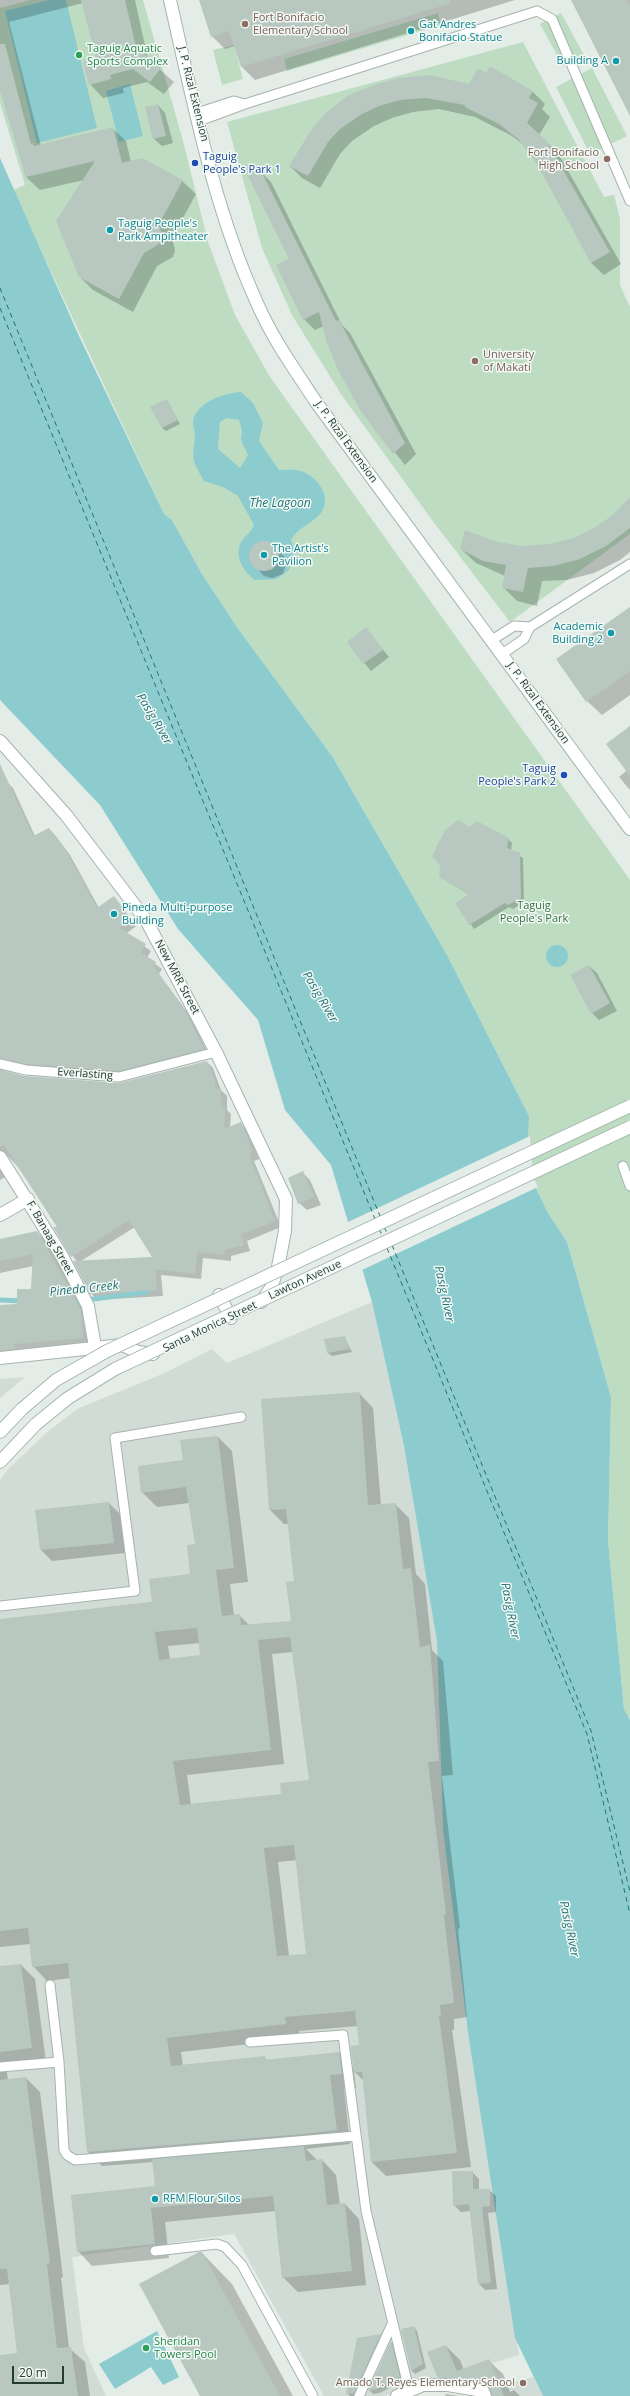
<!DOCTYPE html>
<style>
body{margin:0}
#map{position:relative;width:630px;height:2396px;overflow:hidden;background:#e3ece7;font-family:"Open Sans",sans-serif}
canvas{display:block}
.scale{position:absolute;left:12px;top:2366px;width:52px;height:18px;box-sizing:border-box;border:2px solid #233d33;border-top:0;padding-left:5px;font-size:12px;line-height:14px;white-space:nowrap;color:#233d33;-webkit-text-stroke:3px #f3f9f5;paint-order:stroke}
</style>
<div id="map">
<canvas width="630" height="2396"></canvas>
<div class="scale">20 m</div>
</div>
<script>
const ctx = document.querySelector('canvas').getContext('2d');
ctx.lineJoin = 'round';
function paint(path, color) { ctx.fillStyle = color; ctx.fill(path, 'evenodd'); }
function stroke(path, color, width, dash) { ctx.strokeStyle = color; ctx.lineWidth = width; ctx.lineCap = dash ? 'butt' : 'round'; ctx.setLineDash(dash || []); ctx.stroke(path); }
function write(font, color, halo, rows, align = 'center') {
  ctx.font = font + ' "Open Sans",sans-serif'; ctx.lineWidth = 3; ctx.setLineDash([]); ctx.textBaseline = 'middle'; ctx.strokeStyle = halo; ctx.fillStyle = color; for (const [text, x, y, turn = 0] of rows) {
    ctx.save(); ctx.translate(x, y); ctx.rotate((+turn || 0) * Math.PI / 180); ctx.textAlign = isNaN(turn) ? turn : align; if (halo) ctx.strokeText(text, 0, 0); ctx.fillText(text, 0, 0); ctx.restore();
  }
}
const built = new Path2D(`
 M372,1302L404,1446L437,1642L443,1830L468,2033L519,2355L384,2396H324L234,2234L72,2257L84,2348L106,2396H0V1480L8,1469L45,1434L77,1409L167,1372L212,1349L227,1363Z
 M25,1377L0,1398V1379Z
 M534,2377L543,2396H488L486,2389Z`);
const green = new Path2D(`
 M30,0H143L183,141L208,242L235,315L270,377L630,880V1720L624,1709L608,1541L611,1397L567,1242L548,1213L531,1178L528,1145L529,1116L447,955L332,756L239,630L202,574L172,520L164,514L13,190L25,185L0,103V8Z
 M438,13L441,25L287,71L284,59Z
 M561,13L584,55L563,66L540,24Z
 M523,42L604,197L614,195L620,219V285L630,307V534L510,622L432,520L341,394L292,315L262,248L227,122Z
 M234,45L243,79L222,85L213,50Z
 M592,68L627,136L590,154L556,87Z`);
const water = new Path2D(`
 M49,0H66L97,128L37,143L5,11Z
 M130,84L143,136L119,142L106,91Z
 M0,158L79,336L164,514L172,520L202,574L239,630L332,756L447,955L529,1116L528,1145L531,1178L548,1213L567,1242L611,1397L608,1541L624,1709L630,1720V2396H543L515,2338L468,2033L443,1830L437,1642L404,1446L372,1302L331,1165L285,1110L258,1020L178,929L100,805L0,700Z
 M241,392L253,403L263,423L259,441L279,470C285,470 294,469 301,471C316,476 333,496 321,513C313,523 297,528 291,540L294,550L292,561L279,557L275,545C255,532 238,560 260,571L272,570L279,560L290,566L289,570L276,579L255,580C242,571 232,552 244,538C249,533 251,532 254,525L238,496L223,487L204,481C190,456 193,461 195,434C195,430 192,425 193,422C196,402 224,393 241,392ZM227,418L239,420L242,431L241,440L248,455L240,468L218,449L220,422Z
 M546 956a11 11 0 1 1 22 0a11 11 0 1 1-22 0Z
 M157,2331L179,2377L163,2385L151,2367L115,2389L99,2364Z`);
const pier = new Path2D(`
 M530,1136L533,1177L538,1187L360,1271L346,1223Z`);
const shadow = new Path2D(`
 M0,0H135L148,59L174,82L164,94L147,82L123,88L124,93L103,98L90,84L97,59L83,3L9,22L41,146L112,128L126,141L131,162L182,181L196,194L172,238L175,250L173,257L157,266L133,312L93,290L79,276L84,180L40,190L26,177L0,87Z
 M200,0H515L255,80L242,67L235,46L225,49L212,36Z
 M572,0H630V114Z
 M486,74L533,92L545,104L542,109L550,117L539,135L558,153L621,264L604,275L591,263L538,163L525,146L512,136L475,117L439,109L413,112L392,118L374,126L352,141L340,154L320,188L302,178L290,166L327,114L470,85Z
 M158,105L165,113L173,143L162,146L154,139Z
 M260,171L271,182L342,325L350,333L416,454L405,465L361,410L324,326L315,330L304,319L290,259Z
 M166,400L180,424L166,431L162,428Z
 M630,499V552L620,560L594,573L567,580L542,581L537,606L517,601L503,587L505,576L476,563L461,549L496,543L523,547L550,545L574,539L595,529L614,515Z
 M268,542L275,546L287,560L283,574L272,578L264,576L253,564L250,554L257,543Z
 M630,608V695L602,715L587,701Z
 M366,629L389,657L371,671L348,643Z
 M630,727V790L619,777L627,770Z
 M7,782L13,788L35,836L49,829L55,835L70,855L99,908L114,898L120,904L136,926L126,934L151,951L147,958L162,969L159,974L190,1016L209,1055L125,1077L8,1064L1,1070L25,1077L119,1084L207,1062L213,1068L221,1090L227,1096V1110L231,1114L230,1128L240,1123L247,1130L259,1159L254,1161L281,1227L247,1241L250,1251L231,1256V1261L203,1258L201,1279L161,1275L163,1296L97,1300L91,1293L77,1262L55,1228L58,1227L19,1168L7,1155L2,1157L0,1161V783ZM135,1227L154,1258L81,1261Z
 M470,828L508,839L512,843L511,851L523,858L524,902L513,909L509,907L474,929L457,904L470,895L440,877Z
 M589,966L597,973L617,1011L599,1020L592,1013Z
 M0,1167L5,1177L0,1180Z
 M303,1173L310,1180L321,1205L307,1210L299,1203Z
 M37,1232L47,1242L90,1319L93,1348L0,1361V1306L18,1305L32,1290L33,1266L0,1273V1240Z
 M344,1337L352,1352L332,1356L328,1353L326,1340Z
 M359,1393L373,1408L381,1505L395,1504L409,1518L416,1574L425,1584L432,1650L443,1661L453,1775L442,1776L460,1928L458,1929L467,2017L454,2019V2030H452L471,2167L386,2176L372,2162L364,2081L354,2071L356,2088L344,2089L350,2144L306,2149L317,2160H322L336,2175L340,2205L345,2204L359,2219L366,2285L298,2292L283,2277L276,2211L165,2222L169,2258L92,2266L78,2251L156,2187L153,2162L102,2166L88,2152L71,1978L47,1981L33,1966L30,1944L0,1947V1620L153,1602L191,1575L196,1545L189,1503L157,1507L142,1492L218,1437L232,1451L248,1582L230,1584L234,1616L239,1615L249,1625L292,1622L295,1582L289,1524H284L270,1510ZM200,1643L201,1656L170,1659L168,1646ZM293,1652L310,1780L282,1795L191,1805L187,1775L284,1764L272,1654ZM297,1860L307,1955L289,1956L278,1862ZM358,2026L360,2046L354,2069L339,2053L268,2061L264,2057L183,2066L181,2052L300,2038L299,2031Z
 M109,1503L120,1514L125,1553L52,1561L41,1550Z
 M21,1965L35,1979L46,2062L6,2067L8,2080L26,2078L40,2092L63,2277L61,2278L69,2348L85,2362L90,2396H0V2356L18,2354L10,2284L0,2285V1967Z
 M472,2172L479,2179V2190H489L496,2196V2212L488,2213L497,2289L485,2290L479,2284L470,2211L461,2212L454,2205Z
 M202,2253L232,2284L293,2396H201Z
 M414,2327L417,2331L426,2368L415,2374L411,2370Z
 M381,2335L384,2338L357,2396H350L347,2393Z
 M391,2342L394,2345L403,2380L380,2393L373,2394L369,2390Z
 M446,2346L460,2360L464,2370L488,2360L503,2374L510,2392L514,2390L520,2396H489L453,2391L439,2377Z
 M446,2394L460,2396H445Z`);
const stream = new Path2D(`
 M0,1300L23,1301
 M71,1302L147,1292`);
const ferry = new Path2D(`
 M0,288L380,1216
 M0,308L375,1219
 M384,1227L388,1235
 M379,1229L383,1237
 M392,1245L591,1731L630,1892
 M387,1248L587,1734L630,1914`);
const building = new Path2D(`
 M81,0H125L136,47L161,68L150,82L133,69L110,75L111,79L89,85L83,62L96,58Z
 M199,0H450L451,3L241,67L229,31L211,37Z
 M571,0H627L630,6V116Z
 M0,44H5L31,144L33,143L34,146L113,127L122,163L142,158L183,180L159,224L162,236L159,244L144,253L119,299L79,277L56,221L95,161L26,177L0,91Z
 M490,66L533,91L529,98L538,103L527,123L546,140L610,252L591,263L537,164L519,140L499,124L465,107V105L426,98L400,100L379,106L362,114L340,129L328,142L308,176L289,166L312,129L326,113L347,96L371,86L398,78L430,75L469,84L478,68L486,73Z
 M158,104L166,136L153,139L145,107Z
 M260,169L336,321L339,320L405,443L393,454L360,410L338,370L326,340L319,312L303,320L276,265L289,259L248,176Z
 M167,399L178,420L162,428L150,407Z
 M630,497V528L606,546L580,559L553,566L528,568L523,592L502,588L506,565L483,561L460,549L465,530L497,542L523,546L550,544L574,538L594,528L613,515Z
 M249 556a15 15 0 1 1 30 0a15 15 0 1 1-30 0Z
 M630,607V671L586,702L556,659Z
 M366,627L383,650L363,664L347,642Z
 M630,726V776L606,744Z
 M0,764L33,836L49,828L64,847L97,908L114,896L131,920L119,928L146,944L141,953L156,962L154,967L184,1009L204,1049L118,1071L27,1064L0,1058Z
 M458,820L470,827L477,821L509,838L507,848L520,853L521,898L508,905L505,903L469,925L455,903L469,894L439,877L440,865L432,856L445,830Z
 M589,965L610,1003L591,1014L570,975Z
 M207,1061L215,1081V1089H221V1107H225L224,1129L241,1122L253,1152L249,1154L275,1221L241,1234L244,1245L225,1250V1255L197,1252L195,1274L155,1269L157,1290L90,1294L73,1261L152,1257L129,1220L71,1257L53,1227H57L4,1145L0,1147V1070L25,1076L119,1083Z
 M303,1171L314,1197L298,1204L288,1178Z
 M37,1231L80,1308L83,1338L14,1344L15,1349L0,1350V1305L17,1304V1289H31L33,1254L0,1261V1239Z
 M345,1336L349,1349L327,1353L324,1339Z
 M360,1392L368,1505L396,1503L403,1569L411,1568L420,1647L430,1645L439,1761L428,1762L446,1914L444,1915L454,2003L440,2005L441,2016H439L457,2153L371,2162L362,2072H354L351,2051V2046L359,2045L355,2011L285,2017L286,2024L167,2038L171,2066L265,2056V2060L339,2052L342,2074L330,2075L337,2130L303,2134L87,2152L68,1963L32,1967L28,1928L0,1931V1619L152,1602L149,1579L190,1574L187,1545L195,1544L186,1487L141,1493L138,1466L183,1460L180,1440L218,1436L234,1568L216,1570L222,1616L240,1614L241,1625L291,1621L286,1582L294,1581L286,1509L269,1510L261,1399ZM197,1628L200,1655L159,1660L155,1632ZM290,1637L309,1780L280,1783L281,1794L180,1805L173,1761L271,1750L258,1640ZM294,1845L306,1954L277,1956L264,1848Z
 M109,1502L114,1543L40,1550L35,1510Z
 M21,1964L32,2048L0,2052V1966Z
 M26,2077L50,2263L47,2264L57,2348L71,2347L78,2396H0V2355L17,2353L7,2269H0V2080Z
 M304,2146L306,2161L322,2159L327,2205L345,2203L352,2271L282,2278L273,2196L151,2208L155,2244L77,2252L71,2195L155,2186L152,2159Z
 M452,2171H473V2189H490V2206L482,2207L491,2283L478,2284L469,2204L453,2206Z
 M199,2252H202L280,2396H200L139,2284Z
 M414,2326L423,2364L411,2371L401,2329Z
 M381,2334L354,2393L346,2394L357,2338Z
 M391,2341L400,2377L377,2389L368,2391Z
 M446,2345L457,2371L489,2359L504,2396H492L490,2388L484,2384L438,2378L427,2352Z`);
const lane = new Path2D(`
 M197,113L234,101L245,104
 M199,121L245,104L537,11L552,19L630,201
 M492,640L514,626L530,627
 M502,654L524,639L530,627L630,564
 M0,1064L26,1070L119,1077L216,1052
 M623,1166L630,1186
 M0,1606L135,1591L115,1438L241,1417
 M50,1985L59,2062L64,2150L67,2155L75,2160L356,2136
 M250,2042L343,2035L366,2211L409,2390
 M0,2067L59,2062
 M155,2251L217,2244L225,2247L242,2265L313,2396
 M359,2396L392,2324`);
const street = new Path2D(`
 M0,741L66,815L146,920L216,1052L286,1199L285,1231L278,1267L271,1288L261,1302
 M0,1157L62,1256L88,1306L95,1347
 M0,1215L28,1199
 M219,1295L231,1318
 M0,1358L122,1345L138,1352L153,1354
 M397,2396L423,2385H448L483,2391L485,2396`);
const secondary = new Path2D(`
 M170,0C193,101 214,209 257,303C272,338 295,370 316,402L630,829
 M0,1432L22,1409
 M0,1462L36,1424`);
const secondaryBridge = new Path2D(`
 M22,1409L56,1380L107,1351L630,1106
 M36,1424L68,1398L115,1369L630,1127`);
const markers = [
 [245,24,4,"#8d6e63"],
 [411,31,4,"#0f9aa8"],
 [79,55,4,"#2e9e5b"],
 [616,61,4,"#0f9aa8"],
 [607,159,4,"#8d6e63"],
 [195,163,4,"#1a4fb4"],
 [110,230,4,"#0f9aa8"],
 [475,361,4,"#8d6e63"],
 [264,555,4,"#0f9aa8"],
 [611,633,4,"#0f9aa8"],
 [564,775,4,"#1a4fb4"],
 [114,914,4,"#0f9aa8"],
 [155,2199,4,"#0f9aa8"],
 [146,2348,4,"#2e9e5b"],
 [523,2383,4,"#8d6e63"]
];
const educationNames = [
 ["Fort Bonifacio",253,18],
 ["Elementary School",253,31],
 ["Fort Bonifacio",599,153,"right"],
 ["High School",599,166,"right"],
 ["University",483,355],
 ["of Makati",483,368],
 ["Amado T. Reyes Elementary School",515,2383,"right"]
];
const cultureNames = [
 ["Gat Andres",419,25],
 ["Bonifacio Statue",419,38],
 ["Building A",608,61,"right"],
 ["Taguig People's",118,224],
 ["Park Ampitheater",118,237],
 ["The Artist's",272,549],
 ["Pavilion",272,562],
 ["Academic",603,627,"right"],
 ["Building 2",603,640,"right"],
 ["Pineda Multi-purpose",122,908],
 ["Building",122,921],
 ["RFM Flour Silos",163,2199]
];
const leisureNames = [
 ["Taguig Aquatic",87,49],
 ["Sports Complex",87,62],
 ["Sheridan",154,2342],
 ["Towers Pool",154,2355]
];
const streetNames = [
 ["J. P. Rizal Extension",193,94,76],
 ["J. P. Rizal Extension",346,442,54],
 ["J. P. Rizal Extension",538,703,54],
 ["New MRR Street",177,977,62],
 ["Everlasting",85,1074,4],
 ["F. Banaag Street",50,1238,60],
 ["Lawton Avenue",305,1280,-25],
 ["Santa Monica Street",210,1327,-26]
];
const transitNames = [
 ["Taguig",203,157],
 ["People's Park 1",203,170],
 ["Taguig",556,769,"right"],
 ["People's Park 2",556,782,"right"]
];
const parkNames = [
 ["Taguig",534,906],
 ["People's Park",534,919]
];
const waterNames = [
 ["The Lagoon",280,504],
 ["Pasig River",154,719,59],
 ["Pasig River",320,997,59],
 ["Pineda Creek",84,1289,-6],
 ["Pasig River",444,1294,78],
 ["Pasig River",510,1611,79],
 ["Pasig River",569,1929,78]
];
paint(built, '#d1dcd6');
paint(green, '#bddcc2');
paint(water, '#8dccce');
paint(pier, '#e3ece7');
paint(shadow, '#0003');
stroke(stream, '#8dccce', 5);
stroke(ferry, '#207176', 1, [5, 4]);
paint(building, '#b8c7c0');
stroke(lane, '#a6b4ad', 11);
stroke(street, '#a6b4ad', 14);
stroke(secondary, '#a2b7ad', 14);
stroke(lane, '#fff', 9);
stroke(street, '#fff', 12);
stroke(secondary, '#fff', 12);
stroke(secondaryBridge, '#a2b7ad', 14, []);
stroke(secondaryBridge, '#fff', 12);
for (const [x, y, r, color] of markers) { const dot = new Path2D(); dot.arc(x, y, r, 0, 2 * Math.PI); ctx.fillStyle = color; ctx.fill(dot); stroke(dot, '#f3f9f5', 1.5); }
write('11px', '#785e54', '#f3f9f5', educationNames, 'left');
write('11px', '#0d838f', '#f3f9f5', cultureNames, 'left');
write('11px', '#27864d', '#f3f9f5', leisureNames, 'left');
write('11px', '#233d33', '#f3f9f5', streetNames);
write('11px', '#164399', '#f3f9f5', transitNames, 'left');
write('11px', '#2f7242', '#f3f9f5', parkNames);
write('italic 12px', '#207176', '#f3f9f5', waterNames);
</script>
